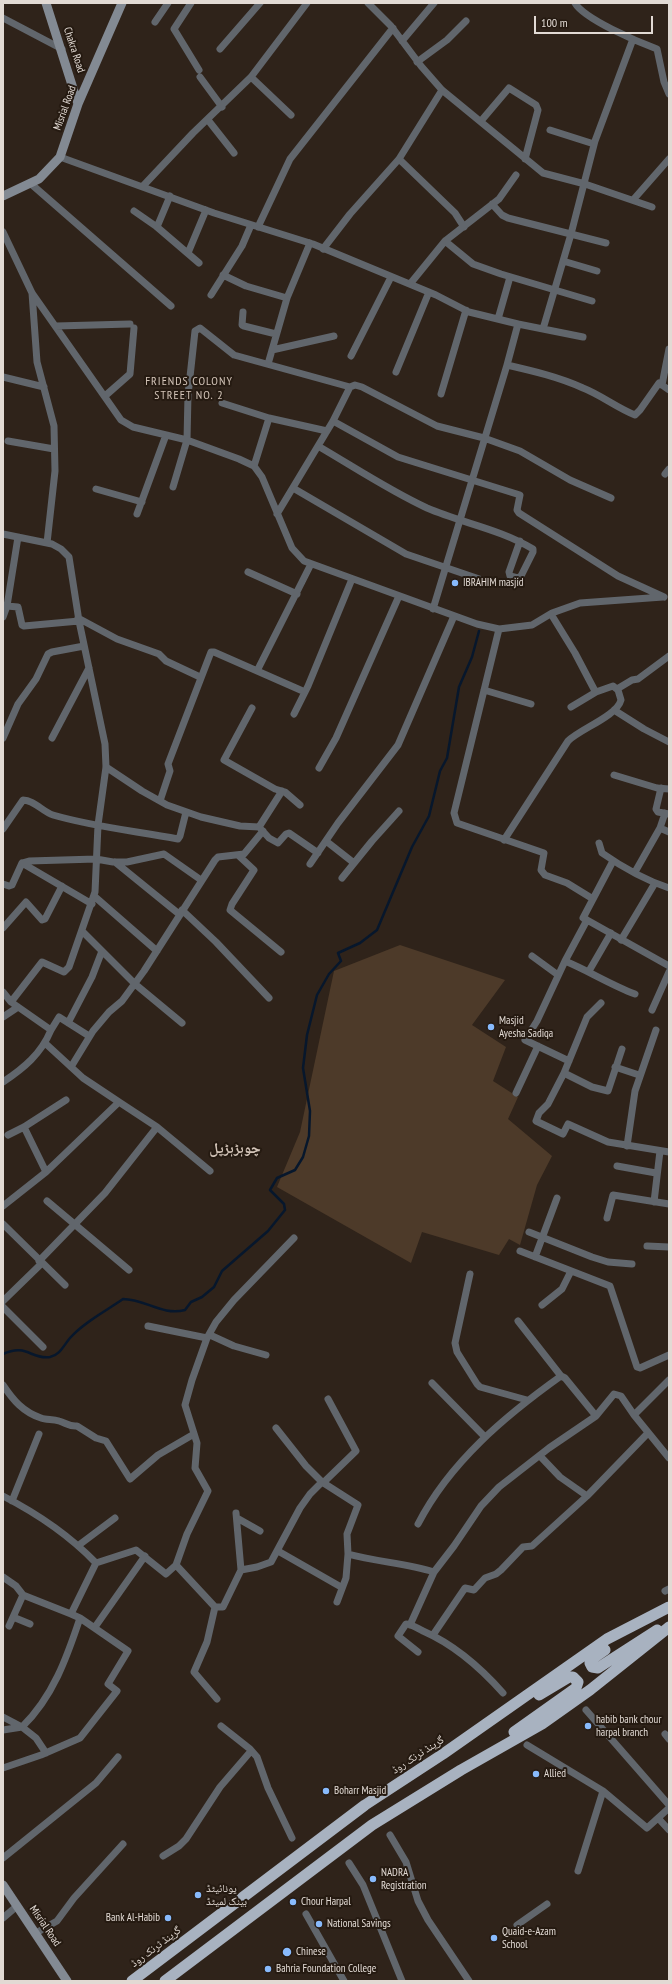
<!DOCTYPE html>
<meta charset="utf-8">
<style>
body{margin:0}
#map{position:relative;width:672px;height:1984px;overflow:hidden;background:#2f231a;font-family:"PT Sans Narrow",sans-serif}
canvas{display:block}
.frame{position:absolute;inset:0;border:4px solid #e2dad4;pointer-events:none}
.scale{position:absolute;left:534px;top:16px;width:119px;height:18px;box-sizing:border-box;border:2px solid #e2dad4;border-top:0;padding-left:5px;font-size:12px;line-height:14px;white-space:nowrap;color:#e2dad4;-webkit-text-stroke:3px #251a11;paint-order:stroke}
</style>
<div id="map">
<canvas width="672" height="1984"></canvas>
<div class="frame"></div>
<div class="scale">100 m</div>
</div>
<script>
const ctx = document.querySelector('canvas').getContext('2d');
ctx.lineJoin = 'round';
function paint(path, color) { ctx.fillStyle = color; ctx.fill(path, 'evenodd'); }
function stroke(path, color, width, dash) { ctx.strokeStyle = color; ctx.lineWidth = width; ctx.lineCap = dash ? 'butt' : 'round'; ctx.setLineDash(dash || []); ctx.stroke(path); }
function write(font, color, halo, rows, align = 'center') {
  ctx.font = font + ' "PT Sans Narrow","Noto Naskh Arabic",sans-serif'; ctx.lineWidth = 4; ctx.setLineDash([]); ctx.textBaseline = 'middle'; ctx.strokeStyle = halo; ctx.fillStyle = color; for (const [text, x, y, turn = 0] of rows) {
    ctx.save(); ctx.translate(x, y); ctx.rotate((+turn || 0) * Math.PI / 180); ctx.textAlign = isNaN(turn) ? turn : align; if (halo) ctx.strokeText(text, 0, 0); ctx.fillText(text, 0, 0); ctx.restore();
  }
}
const green = new Path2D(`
 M400,945L505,980L472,1025L506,1047L493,1081L518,1097L508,1119L552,1156L537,1185L520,1245L509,1239L499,1255L422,1232L411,1263L277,1187L300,1132L334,971Z`);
const stream = new Path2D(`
 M3,1354C27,1343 31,1360 50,1357C60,1355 64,1345 70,1338C84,1322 106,1311 123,1299C145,1299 162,1316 185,1310L191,1302L202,1297L214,1287L222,1271L268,1231L285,1210L284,1204L270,1190L277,1178L295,1170L303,1157L309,1136L310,1111L303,1068L307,1035L317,995L329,974L341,961L338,953L360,943L377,930L412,847L429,816L440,771L447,758L459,687L472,657L479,631`);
const minor = new Path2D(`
 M191,3L174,29L199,70
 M368,3L391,26L421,66L442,90L543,173L585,184L652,207
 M575,3C584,19 638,42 657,49L664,82L669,94
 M3,18L62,49
 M155,22L168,3
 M402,41L434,3
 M220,49L260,3
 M417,62L447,40L466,21
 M200,77L222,107
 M251,77L291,115
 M208,120L234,153
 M481,121L509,88L536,105L538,110L525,159
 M550,130L594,144
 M60,157L214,213L313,244L436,295L469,312L518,324L583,337
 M399,159L455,213L464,227
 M30,183L171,306
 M143,186L193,133L251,77L307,3
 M633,200L669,159
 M492,204L502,215L508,218L606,243
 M134,211L157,227L199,263
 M157,227L170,196
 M258,227L290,159L393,28
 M3,232L32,293L121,420L133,427L187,440L239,459L254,466L262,477L292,548L304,561L477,624L499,629L454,813L457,823L544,853L541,870L545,875L567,883L593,899
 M445,241L473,264L501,274L592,301
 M323,249L350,214L399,159L442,90
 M188,253L206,210
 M563,261L597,271
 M223,275L246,286L287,298
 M410,284L445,241L499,199L516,175
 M32,293L37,362L54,426L55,471L47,543
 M211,295L242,246L251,225
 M243,312L242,325L244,326L276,334
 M498,319L510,277
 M56,326L130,324
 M543,329L571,234L595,141L633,39
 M272,350L334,336
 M351,356L391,277
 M268,364L287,298L310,243
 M507,365L518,324
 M396,372L429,292
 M3,377L44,387
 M662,385L669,349
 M441,394L466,310
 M105,396L130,374L134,328
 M222,403L269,418L327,431
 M333,421L398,457L520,495L517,510L519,513L618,576L664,597
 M8,441L54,449
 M318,446C354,467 390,491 427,508C462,523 500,529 533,549V552L521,576L518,578L510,576L509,572L520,541
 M254,466L269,418
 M665,474L669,469
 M173,487L187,440L188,395L195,331L200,328L234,355L350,387
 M293,488L406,554L491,583
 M96,489L142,502
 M137,514L166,435
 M277,514L333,421L350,387L355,385L362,387L437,426L484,438L520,451L570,480L611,498
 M3,534L52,544L61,549L69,557L79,621L105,744L106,767L98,825L95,892L69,967L64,972L42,962L11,1002
 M248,572L297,594
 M7,606L18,607L22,625L24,626L79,621
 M433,609L507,365C533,371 559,377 583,388C601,395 617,408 635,415L640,410L659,383L669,390
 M3,617L7,606L18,537
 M78,618L117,639L159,654L166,661L200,677
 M499,629L532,625L552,613L580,603L663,597
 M257,671L311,564
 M617,689L632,680L638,679L669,656
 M484,690L531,704
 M571,707L596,692
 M252,708L224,760L275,789L285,792L300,805
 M614,710L644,729L669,742
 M294,714L308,686L352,579
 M3,738L18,704L36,679L48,654L52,652L84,646
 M52,738L89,668
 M106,767L142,791L167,805L201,817L240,826L259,827L269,838L278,843L286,834L289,833L318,853
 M319,768L336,738L399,596
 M614,775L657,788L669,789
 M661,788L656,809L658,812L669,814
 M160,801L170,771L168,764L211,652H214L305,692
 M259,827L282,791
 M660,828L669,832
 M3,829L23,800C34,800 43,812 53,815C94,827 136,831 178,839L180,836L186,812
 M504,840L568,741C580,729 617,716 621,700L618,690L613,686L596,692L595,691L575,653L551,614
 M326,841L354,863
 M599,843L602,853C622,867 645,880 669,888
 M239,856L254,870L232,904L230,910L281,952
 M613,861L583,918L587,920L565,961C589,971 611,985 635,994
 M115,862L179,914
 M22,863L92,904
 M310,864L338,823L398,745L454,616
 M635,872L660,828L665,813
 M342,878L372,841L399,811
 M3,884L9,886L12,885L22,863L29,861L96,859L113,862H127L164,854L201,880
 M94,896L157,951
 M182,910L216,942L269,998
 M587,920L669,966
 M3,928L26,902L42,920L45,919L62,886
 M83,932L135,984L182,1023
 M621,940L655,883
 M532,956L558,975
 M565,961L537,1021L525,1040L569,1061
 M589,971L611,933
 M3,992L11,1002L51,1030C41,1054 24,1068 3,1082
 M601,1003L587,1017L564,1073L548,1104L539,1113L536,1121L563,1134L568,1124L608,1142L669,1152
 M652,1010L669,972
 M3,1017L18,1007
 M68,1023L92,977L102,951
 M51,1030L59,1017L89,1036
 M45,1043L83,1078L119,1102
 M71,1067L93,1031L109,1012L122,1001L144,971L215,860L218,857L244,854L263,831
 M615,1067L639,1075
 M564,1073L592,1087L608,1091L622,1049
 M516,1093L538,1046
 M24,1127L46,1172
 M8,1135L24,1127L66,1100
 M627,1146L635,1091L656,1030
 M617,1166L656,1173
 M47,1201L129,1270
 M654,1202L660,1151
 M3,1206L46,1172L119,1102L157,1127L210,1171
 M607,1218L613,1195L669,1204
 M3,1224L65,1285
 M529,1232L592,1257L608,1262L632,1264
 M647,1246L669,1247
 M520,1251L610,1286L637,1367L640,1368L669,1355
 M535,1257L557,1198
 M39,1261L105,1193L157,1127
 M470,1274L455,1343L457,1352L477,1384L480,1387L527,1400
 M3,1301L41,1264
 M542,1305L562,1289L571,1271
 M3,1307L43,1347
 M518,1321L561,1376
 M148,1326L207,1338
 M210,1335L234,1346L266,1355
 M432,1383L485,1437
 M3,1385C13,1400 23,1412 41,1418C46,1420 53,1419 59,1421C66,1423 70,1427 77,1426L96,1438L106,1441L130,1479L158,1455L194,1434
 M634,1415L669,1380
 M276,1428L306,1466L322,1482
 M540,1456L560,1477L587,1496
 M323,1483L356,1451L328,1399
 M3,1496C38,1514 69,1535 96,1563
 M12,1501L39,1434
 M236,1513L241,1570
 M237,1518L260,1531
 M418,1524C450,1462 505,1416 561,1376L565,1378L596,1416
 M79,1545L115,1518
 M278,1551L341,1587
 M176,1565L187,1534L208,1491L195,1468L197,1443L185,1405L192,1380L207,1338L216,1322L234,1300L294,1238
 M3,1577L16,1586L23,1595L71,1614
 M665,1591L669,1589
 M337,1602L346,1578L348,1554
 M215,1607H223L241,1570L257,1567L271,1562L300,1508L310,1494L322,1482L358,1505L347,1534L348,1554C377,1562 406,1563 434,1572
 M13,1617L30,1624
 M80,1618L71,1614L96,1563L136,1550L166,1574L176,1565L215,1607L207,1642L194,1672L217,1699
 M410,1625L434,1572L454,1546L481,1506L499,1487L549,1448L596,1416L614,1394L621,1396L634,1415L669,1458
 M9,1626L23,1595
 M95,1627L145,1556
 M433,1635L465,1588L474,1590L485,1578L496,1574L501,1570L523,1547L532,1546L587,1496L648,1433
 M418,1652L398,1636L406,1624C411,1624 417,1628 423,1631C455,1645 480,1667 503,1693
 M586,1710L669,1805
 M3,1717L22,1727L36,1738L46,1753
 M221,1726L250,1749L257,1757L268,1788L292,1838
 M3,1730L22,1727C53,1697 67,1657 80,1618L128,1651L108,1684L117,1691L80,1738L41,1755L3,1768
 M665,1734L669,1739
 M527,1745L603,1791L578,1871
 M603,1791L647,1828L669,1808
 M658,1818L669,1830
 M390,1835L406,1862L418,1901L428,1920L469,1981
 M163,1856L179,1846L186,1839L220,1787L251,1751
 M3,1858L96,1783L118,1757
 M349,1863L363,1885L402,1981
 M306,1914L344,1981
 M3,1918L17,1906
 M517,1925L547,1904
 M36,1933L57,1921L74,1898L123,1844`);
const secondary = new Path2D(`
 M46,3L78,104
 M3,196L39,179L60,157L78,104L122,3
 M3,1885L67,1981`);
const trunk = new Path2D(`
 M605,1650L592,1659L590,1663L592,1667L598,1668L657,1630
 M514,1732L576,1688L578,1682L573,1677H569L539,1695
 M132,1981L365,1805L443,1754L607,1639L669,1607
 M165,1981L372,1825L461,1770L542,1724L590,1690L669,1627`);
const markers = [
 [455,583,4,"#88bafc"],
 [491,1027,4,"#88bafc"],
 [588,1726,4,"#88bafc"],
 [536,1774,4,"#88bafc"],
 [326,1791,4,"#88bafc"],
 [373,1879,4,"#88bafc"],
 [198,1895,4,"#88bafc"],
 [293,1902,4,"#88bafc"],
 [168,1918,4,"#88bafc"],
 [319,1924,4,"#88bafc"],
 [494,1938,4,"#88bafc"],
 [287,1952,5,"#88bafc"],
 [268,1969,4,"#88bafc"]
];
const streetNames = [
 ["Chakra Road",74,50,72],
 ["Misrial Road",65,108,-70],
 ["گرینڈ ٹرنک روڈ",418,1755,-33],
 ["Misrial Road",45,1926,56],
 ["گرینڈ ٹرنک روڈ",156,1947,-37]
];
const poiNames = [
 ["IBRAHIM masjid",463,583],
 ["Masjid",499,1021],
 ["Ayesha Sadiqa",499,1034],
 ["habib bank chour",596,1720],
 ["harpal branch",596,1733],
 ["Allied",544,1774],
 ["Boharr Masjid",334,1791],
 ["NADRA",381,1873],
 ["Registration",381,1886],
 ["یونائیٹڈ",206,1889],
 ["بینک لمیٹڈ",206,1902],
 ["Chour Harpal",301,1902],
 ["Bank Al-Habib",160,1918,"right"],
 ["National Savings",327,1924],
 ["Quaid-e-Azam",502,1932],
 ["School",502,1945],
 ["Chinese",296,1952],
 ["Bahria Foundation College",276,1969]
];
const neighbourhoodNames = [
 ["FRIENDS COLONY",189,382],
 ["STREET NO. 2",189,396]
];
const districtNames = [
 ["چوہڑہڑپل",235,1149]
];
paint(green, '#4d3a29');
stroke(stream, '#07172c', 2.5);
stroke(minor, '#61666c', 7);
stroke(secondary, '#838a93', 9);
stroke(trunk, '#a8b2c0', 11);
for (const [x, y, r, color] of markers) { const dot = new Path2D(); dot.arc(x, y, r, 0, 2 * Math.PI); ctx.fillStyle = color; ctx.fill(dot); stroke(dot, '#251a11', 1.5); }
write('11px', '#e2dad4', '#251a11', streetNames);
write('11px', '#e2dad4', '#251a11', poiNames, 'left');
ctx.letterSpacing = '1px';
write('12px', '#d3c4b8', '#251a11', neighbourhoodNames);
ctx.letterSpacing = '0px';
write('bold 15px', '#d3c4b8', '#251a11', districtNames);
</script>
